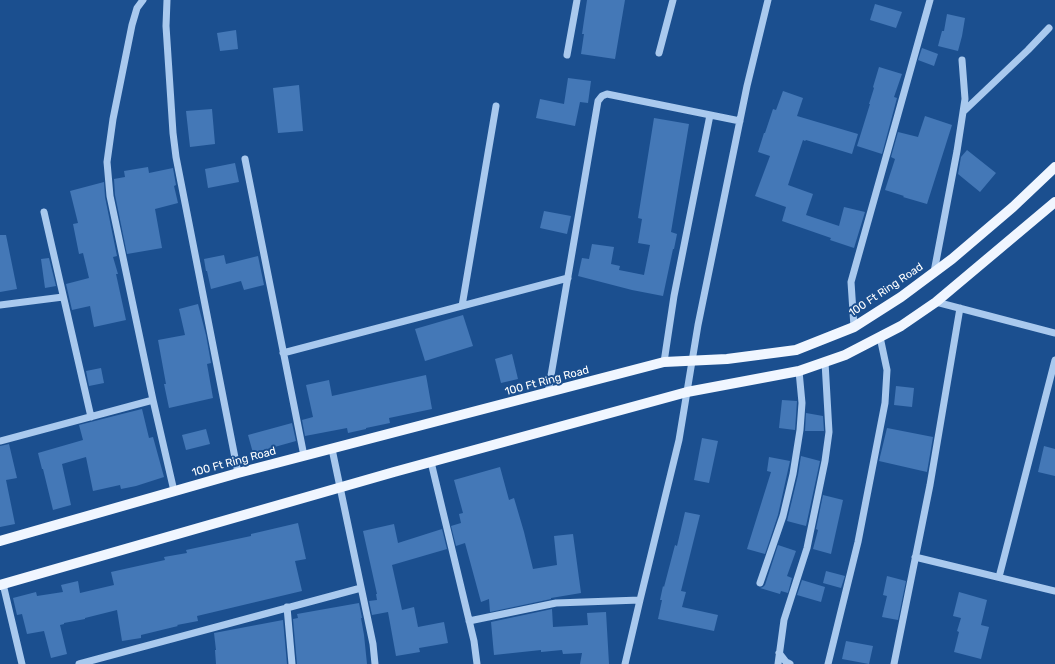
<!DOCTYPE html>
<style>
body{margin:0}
canvas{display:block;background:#1b4f8f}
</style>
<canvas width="1055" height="664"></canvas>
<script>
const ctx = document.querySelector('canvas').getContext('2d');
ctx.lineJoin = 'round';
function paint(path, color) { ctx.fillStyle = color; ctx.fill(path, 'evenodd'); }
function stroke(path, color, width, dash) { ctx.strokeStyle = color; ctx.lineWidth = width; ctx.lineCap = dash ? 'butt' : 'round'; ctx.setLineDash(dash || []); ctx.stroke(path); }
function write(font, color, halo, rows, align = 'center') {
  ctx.font = font + ' Rubik,sans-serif'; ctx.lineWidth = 4; ctx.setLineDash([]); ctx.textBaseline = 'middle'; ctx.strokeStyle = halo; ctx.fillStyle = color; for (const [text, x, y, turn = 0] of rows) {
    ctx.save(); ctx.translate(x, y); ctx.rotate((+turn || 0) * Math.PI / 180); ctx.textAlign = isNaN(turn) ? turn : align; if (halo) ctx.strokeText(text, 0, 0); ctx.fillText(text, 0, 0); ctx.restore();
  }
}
const building = new Path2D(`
 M587,0H625L615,59L581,54L584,34H582Z
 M875,4L902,12L896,28L870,20Z
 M947,14L965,18L962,36L958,51L938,46L942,31H944Z
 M236,30L238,49L220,51L217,33Z
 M922,48L938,54L934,66L918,60Z
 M879,67L902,74L894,97L897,98L882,154L857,146L870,104H869L874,88L873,87Z
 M568,78L591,81L588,103L580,102L575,126L536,118L540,99L564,104Z
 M299,85L303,131L278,133L273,88Z
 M783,91L803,98L797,116L858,134L852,154L806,140L805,141L803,140L788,185L813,194L806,215L839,226L844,207L865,212L854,248L830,240L831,238L782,221L786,207L755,196L770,156L758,152L764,133H765L773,109L776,110Z
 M212,109L215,144L190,147L186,111Z
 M925,116L952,125L927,204L903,197L904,196L885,190L895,159L891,157L898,132L918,137Z
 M654,118L689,124L671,232L677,234L674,249H673L663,296L632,290L578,276L582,258L589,259L592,244L614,247L611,264L620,266L619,270L644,275L650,245L638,243L642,219L638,218Z
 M967,150L996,173L980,192L958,174L961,157Z
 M235,163L239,182L208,188L205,169Z
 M148,167L149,173L173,168L176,185L174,186L178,203L155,209L162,248L127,254L115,195L114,179L125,177L124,171Z
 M104,182L105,197L117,256L113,257L118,274H116L126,320L94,327L90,306L72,310L66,284L89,278L83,253L79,254L73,224L78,223L70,191Z
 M544,211L571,216L567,234L540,228Z
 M0,235H6L17,289L0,292Z
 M224,255L226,264L258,256L264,285L244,290L241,281L211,289L207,271H206L204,259Z
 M49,258L56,286L45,288L41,259Z
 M198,304L206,335L211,363L207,364L213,398L169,408L164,384H166L158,340L185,335L179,309Z
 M463,315L473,346L425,361L415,329Z
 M512,354L518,379L501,383L495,359Z
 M101,368L104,383L89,386L86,371Z
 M426,375L432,409L389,418L390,423L366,428V429L348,433L347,428L305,436L302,420L313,417L306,385L329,380L332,396Z
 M896,386L914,388L912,407L894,405Z
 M782,400L797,401L795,430L779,428Z
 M142,409L149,438L153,437L164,477L136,486L121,489L120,485L93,491L86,457L62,464L71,505L53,510L43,469H42L38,453L83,440L79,425L122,414Z
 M806,413L823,416L824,431H805Z
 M292,423L296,441L253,453L248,435Z
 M887,428L933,437L927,472L879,461Z
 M206,429L210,444L186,450L182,435Z
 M702,438L718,441L709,483L694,480Z
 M9,444L17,478L6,480L15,524L0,527V446Z
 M1044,446L1055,449V476L1038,472Z
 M801,456L820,461L806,526L787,521L798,475Z
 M769,457L790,461L778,515L765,554L747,549L771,472L767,471Z
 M500,467L509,500L514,498L524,532L533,569L557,565L554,536L573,534L581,593L551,598V599L490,612L489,599L481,602L465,543L456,546L451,526L461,523L459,514L463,513L454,480Z
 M823,495L843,500L831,554L813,549L818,530L816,529Z
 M685,512L700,515L681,591L686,592L682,607L718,615L714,631L658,619L662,600H660L663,586L664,587L675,545L677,546Z
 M298,523L306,559L295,561L302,591L197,616L198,621L177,625L178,626L141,635V638L122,641L117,610L85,618V619L64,623V624L60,625L67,654L51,658L44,631L27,634L22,614L17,615L13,598L36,592L37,596L63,592L61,585L78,581L80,593L114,585L111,572L165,560L164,557L187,553L186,550L251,536V534Z
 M394,524L398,543L442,529L447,549L392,565L402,610L414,607L418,627L444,622L448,643L419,648L420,652L396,656L388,612L372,615L369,601L377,600L376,594H377L363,531Z
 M778,545L796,551L787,576L792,578L788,593L781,591L780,594L760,588L763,587L765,585Z
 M826,571L845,576L841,588L823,583Z
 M887,576L906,581L898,620L882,617L887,596L883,595Z
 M802,580L825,587L821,602L797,595Z
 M959,592L987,600L981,625L989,627L981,659L954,652L959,632L957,631L961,618L953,616Z
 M359,603L362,618H361L364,635L367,664H297L293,619L298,618L297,614Z
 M552,609L553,627L588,625L587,613L606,612L609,664H580L582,653L563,654L562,650L541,652V650L494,655L491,622Z
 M283,620L287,664H216L215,650H216L214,633Z
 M846,641L873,646L869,664L842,659Z`);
const minor = new Path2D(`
 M143,0L137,8L132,25L113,119L107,162L110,196L153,400L174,491
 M167,0L166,26L173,133L176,157L238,473
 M659,53L673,0
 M567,55L577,0
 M964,111L1028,50L1049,28
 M245,159L304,456
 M44,212L91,417
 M934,272L957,151L965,99L962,60
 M936,302L1055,333
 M0,305L63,297
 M462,306L496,106
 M854,327L851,282L930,0
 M283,353L568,278
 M664,362L674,296L710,115
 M548,393L598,101L602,96L607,94L740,121
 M0,441L153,400
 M332,449L373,644L375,664
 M431,462L474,641L477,664
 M915,557L1055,591
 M999,577L1055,360
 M760,583L783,516L793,474L800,430L802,403L799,371
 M3,584L22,664
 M287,607L292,664
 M469,621L556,603L640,600
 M779,653L786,662L790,664
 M79,664L361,588
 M625,664L640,600L679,440L698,325L747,86L768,0
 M778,664L784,620L807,548L825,461L829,432L825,362
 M828,664L858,542L885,403L887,370L880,337
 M894,664L930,485L960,308`);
const major = new Path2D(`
 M0,541L238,473L664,362L727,359L796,350L854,327L901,297L952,259L1013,207L1055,167
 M0,585L394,472L687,392L799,371L845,355L901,326L936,302L1055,202`);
const streetNames = [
 ["100 Ft Ring Road",886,290,-34],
 ["100 Ft Ring Road",547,381,-15],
 ["100 Ft Ring Road",234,462,-15]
];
paint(building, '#4478b7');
stroke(minor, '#a9c9ee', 7);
stroke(major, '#f0f6ff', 10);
write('11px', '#fff', '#1b4f8f', streetNames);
</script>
